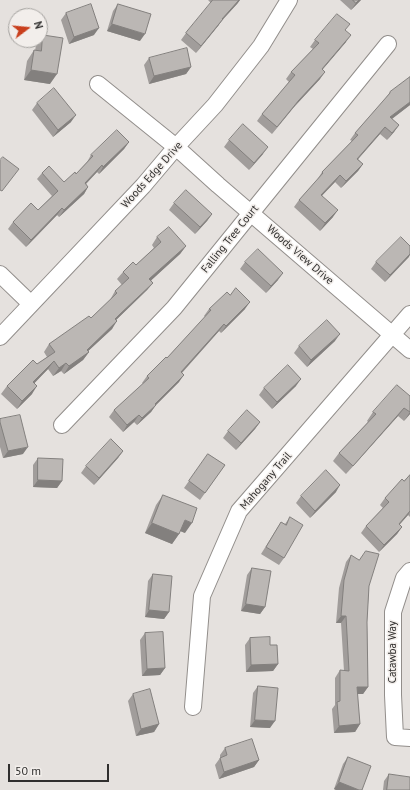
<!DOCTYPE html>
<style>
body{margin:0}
#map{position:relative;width:410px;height:790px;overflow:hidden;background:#e5e1de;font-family:"PT Sans",sans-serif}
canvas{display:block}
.north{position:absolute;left:8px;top:8px;width:40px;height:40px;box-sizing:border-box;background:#f2eeeb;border:1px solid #a4a29f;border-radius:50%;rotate:74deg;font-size:11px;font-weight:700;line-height:16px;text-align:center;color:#302f2e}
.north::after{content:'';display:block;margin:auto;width:14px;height:18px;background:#c93f1d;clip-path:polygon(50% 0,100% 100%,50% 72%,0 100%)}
.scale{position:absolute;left:8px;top:764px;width:101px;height:18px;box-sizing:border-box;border:2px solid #302f2e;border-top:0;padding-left:5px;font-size:12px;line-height:14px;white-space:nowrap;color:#302f2e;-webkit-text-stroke:3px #f2eeeb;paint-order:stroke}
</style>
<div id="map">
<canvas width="410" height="790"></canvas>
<div class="north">N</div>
<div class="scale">50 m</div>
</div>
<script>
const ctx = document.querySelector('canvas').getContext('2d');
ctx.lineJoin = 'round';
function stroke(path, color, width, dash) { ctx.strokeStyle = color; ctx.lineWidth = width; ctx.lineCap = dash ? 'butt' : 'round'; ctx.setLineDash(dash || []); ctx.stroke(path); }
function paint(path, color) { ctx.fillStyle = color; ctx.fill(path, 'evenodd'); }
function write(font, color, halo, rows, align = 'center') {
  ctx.font = font + ' "PT Sans",sans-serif'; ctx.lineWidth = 3; ctx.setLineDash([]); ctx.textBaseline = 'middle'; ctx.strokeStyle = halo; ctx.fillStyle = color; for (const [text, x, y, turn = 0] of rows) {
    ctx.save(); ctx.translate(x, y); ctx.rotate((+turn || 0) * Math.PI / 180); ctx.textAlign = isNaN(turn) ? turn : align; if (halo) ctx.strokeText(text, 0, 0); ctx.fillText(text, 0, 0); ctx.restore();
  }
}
const minor = new Path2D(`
 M98,84L176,147L218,185L410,350
 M0,274L31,304
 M0,337L143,186L176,147L215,105L261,46L289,0
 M62,425L174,308L388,44
 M410,571L404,578L393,612V695L395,737L410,738
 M193,707L202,596L239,511L410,314`);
const wall = new Path2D(`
 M208,0H240L237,4L223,19L218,26L196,53L181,40L186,33L211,3Z
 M340,0H361L351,10Z
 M118,4L140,41L107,31L113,11Z
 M66,13L94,35L69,44L61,20Z
 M345,30L346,42L322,70L320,79L294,107L272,134L257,121L262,114L289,82L286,79L291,72L313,49L310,47L315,40Z
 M43,35L50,84L24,80L27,61L34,50L35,51L36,45Z
 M149,58L191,67L186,74L149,84L144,65Z
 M410,77V105L392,119L399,125L394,132L387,140L380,134L358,159L363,164L358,171L341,188L335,182L322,195L333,217L320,231L294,207L299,200L317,180L322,172L352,141L350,140L355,133L385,99L390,92Z
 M37,103L71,122L53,137L32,110Z
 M229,140L263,154L249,170L224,147Z
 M129,142L124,149L99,174L97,172L86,184L88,187L84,194L59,217L57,215L26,247L8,229L13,222L38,210L52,196L37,179L42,173L64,182L76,174L87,162L91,155Z
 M174,203L212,214L207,221L195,234L169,210Z
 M157,237L186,246L180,254L151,280L153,283L147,290L116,320L112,329L88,351L89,352L83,360L64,374L61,371L53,376L48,369L34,383L32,394L17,409L1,394L7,386L47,357L44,352L49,344L91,318L110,300L115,291L122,285L117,279L123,272L136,265L154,248L152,245Z
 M410,246V255L385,282L371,269L376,262Z
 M245,262L278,280L266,293L240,269Z
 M209,309H245L221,333L219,331L182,373L179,382L156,405L151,412L137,425L134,422L123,432L109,417L114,410L143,384L142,383L147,376L167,358L205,317L204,316Z
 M335,341L307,367L294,353L299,346Z
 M296,386L272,409L259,395L264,388Z
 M410,396V414L404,421L398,416L346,474L333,461L339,453L368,422L367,421L373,412Z
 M0,419L23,454L3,458L0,447Z
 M260,422L255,429L236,450L223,438L228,431Z
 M123,451L118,458L94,485L81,473L86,466Z
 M208,454L225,465L200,500L184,488Z
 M38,458L62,481L57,488L33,487V465Z
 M410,475V517L408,515L399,525L402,527L397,534L379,552L361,533L366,526L383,508L380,505L385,498Z
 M336,492L310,518L296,503L301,496Z
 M163,495L185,533L180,531L179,534L172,544L145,533L156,505Z
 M290,517L284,558L279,565L261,554L281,522L285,524Z
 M351,555L369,586L367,622L368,687L363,694H357L360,724L355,732L334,733L332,709L335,705V678L340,670L344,671L341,623H336L339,588L346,562Z
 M252,568L265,607L260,614L241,611L247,575Z
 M153,574L169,612L164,619L145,617L148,581Z
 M145,633L165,668L160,675L142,676L140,640Z
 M250,638L270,645L278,664L273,671L246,672L245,645Z
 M258,686L270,728L250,727L253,693Z
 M133,694L159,724L154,732L136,736L128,701Z
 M225,748L259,760L254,767L219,779L215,765L220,758V755Z
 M348,757L362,790H336L334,789L343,764Z
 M389,774L410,790H383L384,781Z`);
const shadedWall = new Path2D(`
 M239,0H240L237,4L217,26L222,19Z
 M359,0H361L351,10L356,3Z
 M223,19L218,26L196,53L201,46Z
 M112,24L145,34L140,41L107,31Z
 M99,28L94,35L69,44L74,37Z
 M351,35L346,42L317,76L322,69Z
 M191,67L186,74L149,84L154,76Z
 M31,70L57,74L50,84L24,80Z
 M325,72L320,79L294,107L272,134L299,100Z
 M410,102V105L385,124L390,117Z
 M76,115L71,122L53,137L58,130Z
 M399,125L394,132L387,140L392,133Z
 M385,127L380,134L352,166L357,159Z
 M129,142L124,149L99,174L103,167Z
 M268,147L263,154L249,170L254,163Z
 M363,164L358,171L341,188L346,181Z
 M102,165L97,172L80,190L85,183Z
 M340,175L335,182L316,202L321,195Z
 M88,187L84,194L59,217L64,210Z
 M62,208L57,215L26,247L31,240Z
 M338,210L333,217L320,231L325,223Z
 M212,214L207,221L195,234L200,227Z
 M186,246L180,254L144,287L149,279Z
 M410,254L409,257L385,282L390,275Z
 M283,273L278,280L266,293L271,286Z
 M153,283L147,290L115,321V319L120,314Z
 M250,302L245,309L221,333L226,326Z
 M117,321L112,329L84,355L89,352L83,360L64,374L69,366Z
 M224,324L219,331L176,379L181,372Z
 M340,334L335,341L307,367L311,360Z
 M54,361L48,369L28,390L33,382Z
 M66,363L61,371L53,376L59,368Z
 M184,375L179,382L150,411L155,404Z
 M301,379L296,386L272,409L277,402Z
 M37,386L32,394L17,409L22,401Z
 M156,405L151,412L137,425L142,418Z
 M404,408L398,416L346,474L353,466Z
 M410,412V414L404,421Z
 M139,415L134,422L123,432L127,425Z
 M260,422L255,429L236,450L241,443Z
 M28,447L23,454L3,458L8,451Z
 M123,451L118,458L94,485L99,478Z
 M38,480L62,481L57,488L33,487Z
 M340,485L336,492L310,518L315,511Z
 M410,511L408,515L394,531L399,524Z
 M185,520L192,523L185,533L178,530Z
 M152,523L179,534L172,544L145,533Z
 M402,527L397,534L379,552L384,545Z
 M246,604L265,607L260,614L241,611Z
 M149,610L169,612L164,619L145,617Z
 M341,616H346L341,623H336Z
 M278,664L273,671L246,672L251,665Z
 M165,668L160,675L142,676L147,669Z
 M357,687H368L363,694H352Z
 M255,720L275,721L270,728L250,727Z
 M159,724L154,732L136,736L141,729Z
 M360,724L355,732L334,733L339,726Z
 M259,760L254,767L219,779L224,772Z
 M339,782L359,790H336L334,789Z`);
const building = new Path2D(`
 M213,0H239L222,19H223L201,46L186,33Z
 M353,0H359L356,3Z
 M91,4L99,28L74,37L66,13Z
 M118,4L151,14L145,34L112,24Z
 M337,14L350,24L345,30L351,35L322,69L325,72L299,100L277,127L262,114L295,75L291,72L319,43L315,40Z
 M43,35L63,38L57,74L31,70L34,50L41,51Z
 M187,48L191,67L154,76L149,58Z
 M410,77V102L390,117L399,125L392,133L385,127L357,159L363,164L346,181L340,175L321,195L338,210L325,223L299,200L323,173L322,172L358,135L355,133L390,93V92Z
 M54,88L76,115L58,130L37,103Z
 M243,124L268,147L254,163L229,140Z
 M117,130L129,142L103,167L102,165L85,183L88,187L64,210L62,208L31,240L13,222L31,203L38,210L58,191L42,173L49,166L64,182L75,172L76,174L93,156L91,155Z
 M3,157L19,169L2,191L0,190V160Z
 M186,190L212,214L200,227L174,203Z
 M169,227L186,246L149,279L153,283L120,314L115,319L117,321L87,350L89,352L69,366L66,363L59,368L54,361L33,382L37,386L22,401L7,386L33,360L37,364L55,352L49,344L89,316L91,318L117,293L115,291L129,278L123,272L133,262L136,265L161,242L157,237Z
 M401,237L410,246V254L390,275L376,262Z
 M258,249L283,273L271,286L245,262Z
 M236,288L250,302L226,326L224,324L181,372L184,375L155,404L156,405L142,418L139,415L127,425L114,410L149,378L147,376L166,357L167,358L211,310L209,309L227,292L230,295Z
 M327,320L340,334L311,360L299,346Z
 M288,365L301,379L277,402L264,388Z
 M397,385L410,396V412L404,408L353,466L339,453L376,414L373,412Z
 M247,410L260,422L241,443L228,431Z
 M20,415L28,447L8,451L0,422V419Z
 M111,439L123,451L99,478L86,466Z
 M208,454L225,465L205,493L189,481Z
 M38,458L63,459L62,481L38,480Z
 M326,470L340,485L315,511L301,496Z
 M410,475V511L399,524L402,527L384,545L366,526L389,502L385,498L402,479L404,481Z
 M163,495L197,508L192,523L185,520L179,534L152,523Z
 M290,517L303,525L284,558L266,547L281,522L286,525Z
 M366,551L379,554L369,586L367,622L368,687H357L360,724L339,726L337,702L340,701V670L349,671L346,616H341L344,580L351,555L359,560Z
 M252,568L271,571L265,607L246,604Z
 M153,574L172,576L169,612L149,610Z
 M163,632L165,668L147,669L145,633Z
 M270,637V645H277L278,664L251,665L250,638Z
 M258,686L278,688L275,721L255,720Z
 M150,689L159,724L141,729L133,694Z
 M252,739L259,760L224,772L220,758L227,755L225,748Z
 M348,757L371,766L362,790H359L339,782Z
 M389,774L410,777V790H387Z`);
const streetNames = [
 ["Woods Edge Drive",152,175,-48],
 ["Falling Tree Court",230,239,-51],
 ["Woods View Drive",300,255,41],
 ["Mahogany Trail",266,481,-49],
 ["Catawba Way",393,652,-90]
];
stroke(minor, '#928e8b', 18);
stroke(minor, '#fff', 16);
paint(wall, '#a19d9b');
paint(shadedWall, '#83807e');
paint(building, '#bbb7b4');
stroke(building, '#83807e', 1);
write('11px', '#302f2e', '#f2eeeb', streetNames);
</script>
